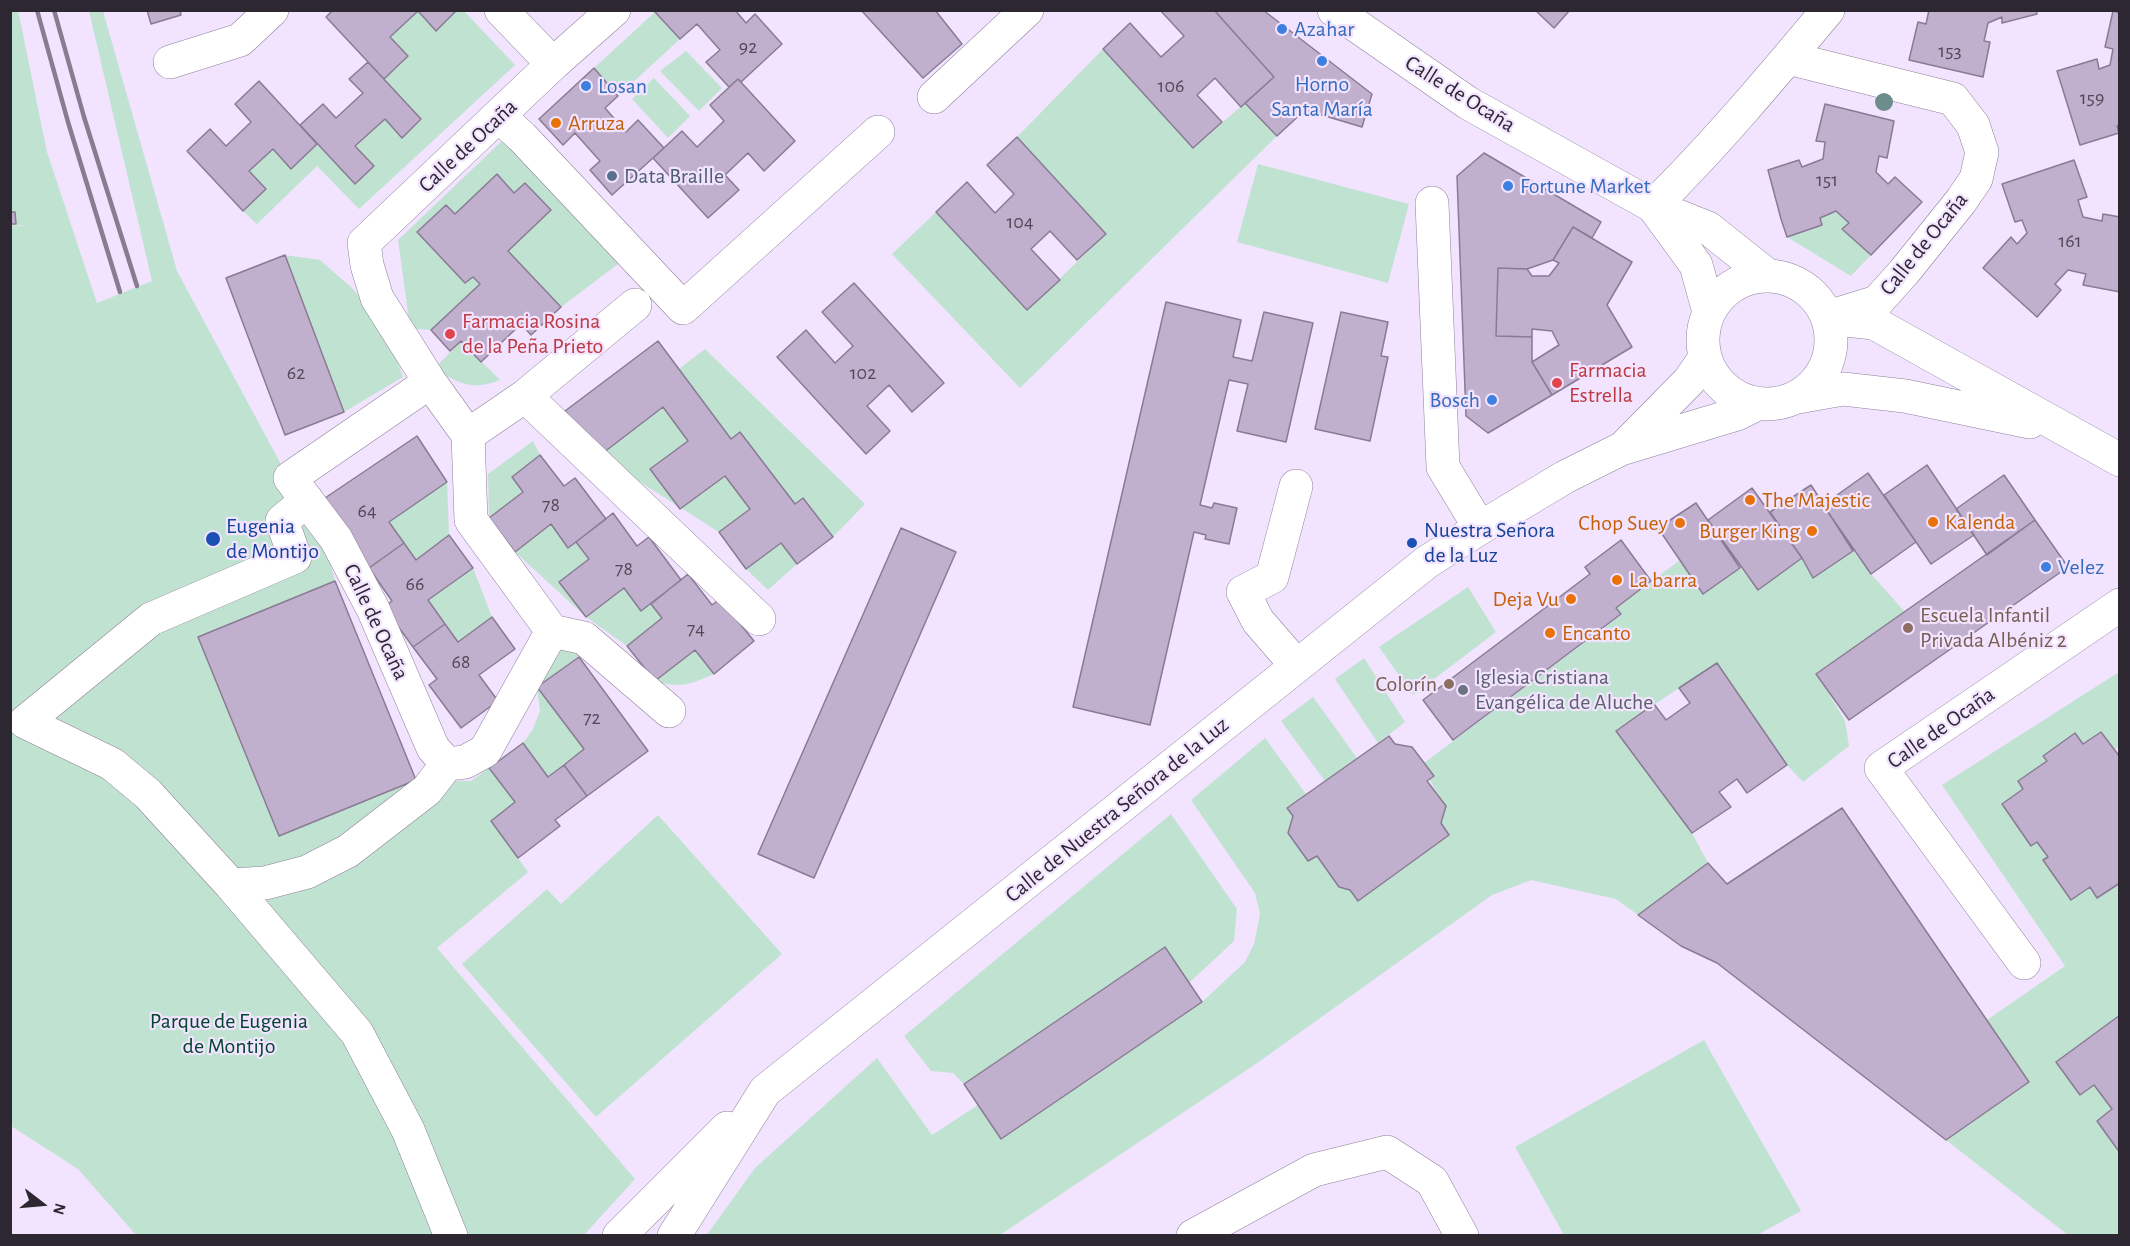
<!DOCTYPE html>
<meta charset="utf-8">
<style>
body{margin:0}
#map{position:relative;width:2130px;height:1246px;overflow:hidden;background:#f2e3ff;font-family:"Alegreya Sans",sans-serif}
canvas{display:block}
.frame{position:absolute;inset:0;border:12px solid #2d2731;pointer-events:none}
.north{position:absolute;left:12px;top:1174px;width:60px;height:60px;-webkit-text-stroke:4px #f2e3ff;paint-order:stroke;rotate:106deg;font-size:16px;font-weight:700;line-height:24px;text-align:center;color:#2d2731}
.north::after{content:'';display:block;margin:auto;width:21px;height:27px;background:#2d2731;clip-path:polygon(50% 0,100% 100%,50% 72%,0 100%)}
</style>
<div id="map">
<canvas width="2130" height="1246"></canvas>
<div class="frame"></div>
<div class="north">N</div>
</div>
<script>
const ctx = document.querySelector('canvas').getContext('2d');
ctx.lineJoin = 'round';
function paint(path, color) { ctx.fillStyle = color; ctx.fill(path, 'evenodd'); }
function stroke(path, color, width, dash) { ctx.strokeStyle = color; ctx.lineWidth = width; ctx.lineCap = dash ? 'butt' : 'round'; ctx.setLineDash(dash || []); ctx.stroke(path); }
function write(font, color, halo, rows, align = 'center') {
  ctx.font = font + ' "Alegreya Sans",sans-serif'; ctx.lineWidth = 4.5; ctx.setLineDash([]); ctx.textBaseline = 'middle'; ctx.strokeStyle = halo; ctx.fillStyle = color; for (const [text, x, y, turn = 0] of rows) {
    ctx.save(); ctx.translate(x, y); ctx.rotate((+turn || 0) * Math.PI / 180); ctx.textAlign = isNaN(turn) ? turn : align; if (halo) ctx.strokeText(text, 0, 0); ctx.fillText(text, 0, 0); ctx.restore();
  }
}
const green = new Path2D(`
 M18,10L47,152L97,303L152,281L89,11H103L177,271L326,548L335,581L198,637L279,836L416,780L471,781L489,768L515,802L491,821L528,872L437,948L635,1179L584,1235H136L78,1169L11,1126L10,225L29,226L11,224L10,11Z
 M418,11L436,30L457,11H464L515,65L359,209L317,166L257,224L243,211L266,189L249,171L273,149L291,168L317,144L355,184V146L385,119L402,138L421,120L384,79L408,56L390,37Z
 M655,12L680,39L618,96L594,68Z
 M1103,49L1193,148L1245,103L1277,136L1020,388L892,254L936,212L1027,310L1106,234L1017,137Z
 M686,51L722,88L699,111L660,71Z
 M654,78L690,116L668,138L632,99Z
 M505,138L618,264L561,307L508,251L551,210L526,183L514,193L497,174L455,214L446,205L417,232L465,283L473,277L480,284L431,330L416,329L409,320L398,240Z
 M1258,164L1409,204L1388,283L1237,242Z
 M1836,211L1849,223L1843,229L1871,255L1851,276L1787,237L1822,225L1820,218Z
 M285,255L320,260L353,289L386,331L403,377L344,412Z
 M461,341L500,380C472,391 459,384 435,368Z
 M705,349L865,504L833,537L804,498L795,504L740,432L731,439L679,369Z
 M663,407L688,441L651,470L680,509L725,476L750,509L719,532L599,456Z
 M533,441L540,455L512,477L523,492L489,518L488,474Z
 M447,482L449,535L416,560L389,522Z
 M551,524L568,547L576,542L589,559L559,582L586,617L624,588L640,610L651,604L662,618L627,646L586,617L515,552Z
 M781,543L797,564L768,590L746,569Z
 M1853,551L1871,574L1905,612L1817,673L1845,721L1849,746L1803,782L1787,765L1717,663L1616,730L1692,833L1708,863L1681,946L1616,899L1531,880L1492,895L1260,1061L1000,1235L706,1236L755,1168L877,1058L932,1135L978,1105L1001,1139L1202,1002L1245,962L1254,944L1260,914L1255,893L1191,800L1265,738L1306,794L1287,808L1293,816L1288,833L1308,861L1317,856L1339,887L1350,890L1358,901L1449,835L1441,823L1445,806L1429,779L1434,776L1424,763L1621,615L1616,608L1680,560L1703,593L1740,568L1758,590L1802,558L1813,578Z
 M473,568L492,617L458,642L428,600Z
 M1468,587L1496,632L1413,695L1379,647Z
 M560,647L583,653L537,687L584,749L548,777L523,743L533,729L540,711L537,687Z
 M695,650L714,674C691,684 680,689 655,681Z
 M1364,658L1405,722L1378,743L1335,679Z
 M2119,672V746L2115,750L2101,732L2083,744L2075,733L2044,755L2047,761L2018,781L2023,789L2002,804L2031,845L2037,842L2048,857L2044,861L2071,900L2090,887L2098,898L2119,883V1015L2056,1062L2080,1095L2094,1085L2112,1109L2097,1121L2119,1153V1235H2068L1946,1140L2028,1082L1987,1020L2065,966L1942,785Z
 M1313,697L1357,758L1325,781L1281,721Z
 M1171,814L1237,909L1234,941L1189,983L1164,947L964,1084L953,1073L931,1071L904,1036Z
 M658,815L782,954L596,1117L462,964L547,889L561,904Z
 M1704,1040L1801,1211L1757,1235H1564L1515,1147Z`);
const building = new Path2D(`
 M147,10H180L181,15L151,24Z
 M333,10H457L436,31L418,11L390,37L408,56L384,79L326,17Z
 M657,10H735L746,23L755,14L782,44L741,82L738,79L729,87L706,62L720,50L697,24L680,39L655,12Z
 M861,10H935L962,44L923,78Z
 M1160,10H1214L1274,77L1241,107L1215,78L1197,95L1222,122L1193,148L1103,49L1130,23L1161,57L1184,36Z
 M1214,10H1263L1372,94L1362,127L1305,110L1277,136L1245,103L1274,77Z
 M1535,10H1570L1554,28Z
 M1929,10H2036L2037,14L2002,23V17L1988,23L1984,41L1990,42L1983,77L1909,60L1918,22L1926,24Z
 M2113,11L2120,13V124L2117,126L2119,133L2080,145L2057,71L2097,59L2099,69L2110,65L2113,49L2105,47Z
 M368,62L421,119L402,138L385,119L355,146L374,166L355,184L300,125L323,104L336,118L363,93L349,79Z
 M594,68L618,96L605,108L626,132L638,120L664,148L612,195L590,170L600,161L575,133L563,145L539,119Z
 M738,79L795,141L764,171L748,153L725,175L739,190L708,218L653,158L682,131L697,147L724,121L710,105Z
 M259,81L317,144L291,169L273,149L249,171L266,189L243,211L187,151L210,129L226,146L251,122L235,104Z
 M1825,104L1894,121L1887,158L1879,156L1876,172L1888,184L1895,177L1922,202L1871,255L1842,229L1849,223L1836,211L1820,218L1822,225L1787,237L1781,219L1768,170L1799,160L1802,167L1823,159L1825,142L1816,141Z
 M1017,137L1106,234L1077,260L1050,231L1031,249L1060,280L1027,310L936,212L967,182L995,213L1014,194L987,165Z
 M1484,153L1601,222L1592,238L1573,227L1553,260L1527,269L1498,268L1496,336L1532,337V362L1552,395L1488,433L1466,416L1457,176Z
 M2074,160L2087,197L2078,200L2083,217L2102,221L2103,214L2120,217V292L2083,285L2086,274L2068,270L2055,284L2061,290L2037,317L1983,268L2011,237L2017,244L2027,233L2022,220L2015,222L2002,184Z
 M497,174L514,193L525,183L551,210L508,251L561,307L531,335L521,324L481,362L461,341L450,351L431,330L480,284L473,277L465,283L417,232L446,205L455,214Z
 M10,212H15L16,224H10Z
 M1573,227L1632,262L1607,305L1632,347L1552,395L1532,362L1559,345L1552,331L1532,329V337L1496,336L1498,268L1527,269L1532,276H1549L1559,263L1553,260Z
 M285,255L344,412L285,435L226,278Z
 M854,283L944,383L912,412L889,385L867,406L890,431L866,454L777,357L806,330L835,363L853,346L822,312Z
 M1166,302L1241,320L1233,357L1252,361L1264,312L1313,323L1286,442L1237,431L1248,384L1229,380L1200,505L1212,508L1214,503L1237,508L1229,544L1205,539L1206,535L1194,532L1150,725L1073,707Z
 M1341,312L1388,322L1381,356L1388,357L1370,441L1315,429Z
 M658,341L731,439L740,432L795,504L803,498L833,537L797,564L781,543L746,569L719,532L750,509L725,476L680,509L650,469L688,441L663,407L599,456L565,411Z
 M417,436L447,482L389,522L404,543L369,568L322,500Z
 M540,455L564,486L575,478L606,519L568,548L551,524L515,552L489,518L523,492L512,477Z
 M1927,465L1974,535L1931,564L1884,495Z
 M1868,473L1916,542L1871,574L1823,505Z
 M2004,475L2035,520L1987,555L1956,509Z
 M1811,485L1853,551L1813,578L1802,558L1770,512Z
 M1752,488L1802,558L1758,590L1708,520Z
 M1696,503L1740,568L1703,594L1658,528Z
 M613,513L637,546L649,537L681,580L641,611L624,588L586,617L559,582L589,559L576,542Z
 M2035,520L2068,567L1849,720L1816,674Z
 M901,528L956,552L814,878L758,854Z
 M449,535L473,568L428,600L445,624L413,647L384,607L392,601L369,568L404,543L416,560Z
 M1621,540L1651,581L1616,608L1621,614L1453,740L1423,700L1590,574L1585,567Z
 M688,574L712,605L720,599L754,641L714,674L695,650L655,681L627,646L662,618L651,604Z
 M335,581L416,780L279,836L198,637Z
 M492,617L515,649L479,675L498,701L461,728L429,685L437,679L413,647L445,624L458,642Z
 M579,657L648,751L587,796L564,765L584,749L537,687Z
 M1717,663L1787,765L1747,793L1737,779L1719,792L1731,807L1692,833L1616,731L1654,704L1666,720L1690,703L1679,688Z
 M2101,732L2120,757V883L2097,898L2090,887L2071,900L2043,860L2048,857L2037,842L2031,846L2002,804L2023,789L2018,781L2047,761L2043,756L2075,733L2083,744Z
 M1389,736L1395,744L1412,747L1434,776L1427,781L1446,806L1441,823L1449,835L1358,901L1350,890L1339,887L1317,856L1308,861L1288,833L1293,816L1287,808Z
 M523,743L548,777L564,765L587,796L555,820L560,826L518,858L491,821L515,802L489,768Z
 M1842,808L2029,1082L1946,1140L1717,963L1681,946L1638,915L1708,863L1727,884Z
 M1165,947L1202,1002L1001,1139L964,1084Z
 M2120,1015V1153L2097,1121L2112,1109L2094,1085L2080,1095L2056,1062Z`);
const minor = new Path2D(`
 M501,10L553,64
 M1334,10L1468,103L1653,206L1708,228L1767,275
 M1788,58L1953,99L1973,125L1982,152L1976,179L1961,201L1904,272L1877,302L1828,317
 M170,62L240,40L272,10
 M934,97L1027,10
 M500,117L522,137L683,308L878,132
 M1432,203L1443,467L1480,528
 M1653,206C1715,145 1772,77 1828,10
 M1653,206L1696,265L1709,312
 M1703 340a64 64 0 1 1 128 0a64 64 0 1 1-128 0Z
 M1836,319L1874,323L2120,460
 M430,382L290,478L336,539L373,609L433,748L447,764L465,762L485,751L552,631L471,520L468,435L430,382L377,298L367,265L364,243L553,64L614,10
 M525,396L759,619
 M1798,397L1843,389L1905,396L2030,422
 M468,435L525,396L635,305
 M1623,448L1689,381L1705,358
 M1296,486L1272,577L1243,592L1258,621L1297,666
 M307,500L282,521L295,557L151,619L25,722L112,764L148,794L231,885L357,1033L408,1130L451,1236
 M552,631L584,638L669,711
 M231,885L265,883L307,872L348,851L427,790L447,764
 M2024,963L1881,768L2120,605
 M619,1236L727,1128
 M674,1236L765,1091L1427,562L1480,528L1565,477L1621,449L1737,414L1757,404
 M1193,1236L1314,1170L1387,1152L1432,1181L1462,1236`);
const rail = new Path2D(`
 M37,10L68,122L120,292
 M54,10L84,117L137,286`);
const trees = [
 [1884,102]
];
const markers = [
 [1282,29,6,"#3f7fe0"],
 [1322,61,6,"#3f7fe0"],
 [586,86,6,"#3f7fe0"],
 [556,123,6,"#e8710a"],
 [612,176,6,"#5c6f8a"],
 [1508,186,6,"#3f7fe0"],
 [450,334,6,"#e0444e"],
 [1557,383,6,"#e0444e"],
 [1492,400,6,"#3f7fe0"],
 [1750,500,6,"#e8710a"],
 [1933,522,6,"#e8710a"],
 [1680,523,6,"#e8710a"],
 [1812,531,6,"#e8710a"],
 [213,539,8,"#1a4fb4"],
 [1412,543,6,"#1a4fb4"],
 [2046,567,6,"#3f7fe0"],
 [1617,580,6,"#e8710a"],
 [1571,599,6,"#e8710a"],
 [1908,628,6,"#8d6e63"],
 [1550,633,6,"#e8710a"],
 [1449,684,6,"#8d6e63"],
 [1463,690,6,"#6b7280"]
];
const numberNames = [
 ["92",748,47],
 ["153",1950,51],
 ["106",1171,86],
 ["159",2092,98],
 ["151",1827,180],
 ["104",1020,222],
 ["161",2070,241],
 ["62",296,373],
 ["102",863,373],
 ["78",551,505],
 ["64",367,511],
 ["78",624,569],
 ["66",415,584],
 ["74",696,629],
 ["68",461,662],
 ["72",592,718]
];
const shopNames = [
 ["Azahar",1294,29],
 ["Horno",1322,84,"center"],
 ["Santa María",1322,109,"center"],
 ["Losan",598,86],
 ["Fortune Market",1520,186],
 ["Bosch",1480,400,"right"],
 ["Velez",2058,567]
];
const streetNames = [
 ["Calle de Ocaña",1460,94,32],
 ["Calle de Ocaña",468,146,-43],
 ["Calle de Ocaña",1924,244,-51],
 ["Calle de Ocaña",376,622,65],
 ["Calle de Ocaña",1941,728,-35],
 ["Calle de Nuestra Señora de la Luz",1117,810,-39]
];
const foodNames = [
 ["Arruza",568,123],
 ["The Majestic",1762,500],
 ["Kalenda",1945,522],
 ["Chop Suey",1668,523,"right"],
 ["Burger King",1800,531,"right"],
 ["La barra",1629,580],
 ["Deja Vu",1559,599,"right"],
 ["Encanto",1562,633]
];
const serviceNames = [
 ["Data Braille",624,176]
];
const healthNames = [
 ["Farmacia Rosina",462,321],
 ["de la Peña Prieto",462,346],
 ["Farmacia",1569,370],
 ["Estrella",1569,395]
];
const transitNames = [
 ["Eugenia",226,526],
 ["de Montijo",226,551],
 ["Nuestra Señora",1424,530],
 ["de la Luz",1424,555]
];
const educationNames = [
 ["Escuela Infantil",1920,615],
 ["Privada Albéniz 2",1920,640],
 ["Colorín",1437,684,"right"]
];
const worshipNames = [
 ["Iglesia Cristiana",1475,677],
 ["Evangélica de Aluche",1475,702]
];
const parkNames = [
 ["Parque de Eugenia",229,1021],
 ["de Montijo",229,1046]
];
paint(green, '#c0e3d1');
paint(building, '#c0afcd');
stroke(building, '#897b94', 1.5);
stroke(minor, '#8e8099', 34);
stroke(minor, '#fff', 33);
stroke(rail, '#877d8f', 4.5);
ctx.fillStyle = '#6d8c8c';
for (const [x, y] of trees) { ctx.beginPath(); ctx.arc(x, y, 9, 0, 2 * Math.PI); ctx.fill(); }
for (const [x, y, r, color] of markers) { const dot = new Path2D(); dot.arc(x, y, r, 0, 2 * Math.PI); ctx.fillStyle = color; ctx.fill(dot); stroke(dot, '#f2e3ff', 2); }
write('20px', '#524958', null, numberNames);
write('22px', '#366cbe', '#f2e3ff', shopNames, 'left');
write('22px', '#2d2731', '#f2e3ff', streetNames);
write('22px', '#c56008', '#f2e3ff', foodNames, 'left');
write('22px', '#4e5e75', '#f2e3ff', serviceNames, 'left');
write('22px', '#be3a42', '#f2e3ff', healthNames, 'left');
write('22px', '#164399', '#f2e3ff', transitNames, 'left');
write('22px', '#785e54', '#f2e3ff', educationNames, 'left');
write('22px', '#5b616d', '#f2e3ff', worshipNames, 'left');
write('22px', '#01452d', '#f2e3ff', parkNames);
</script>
